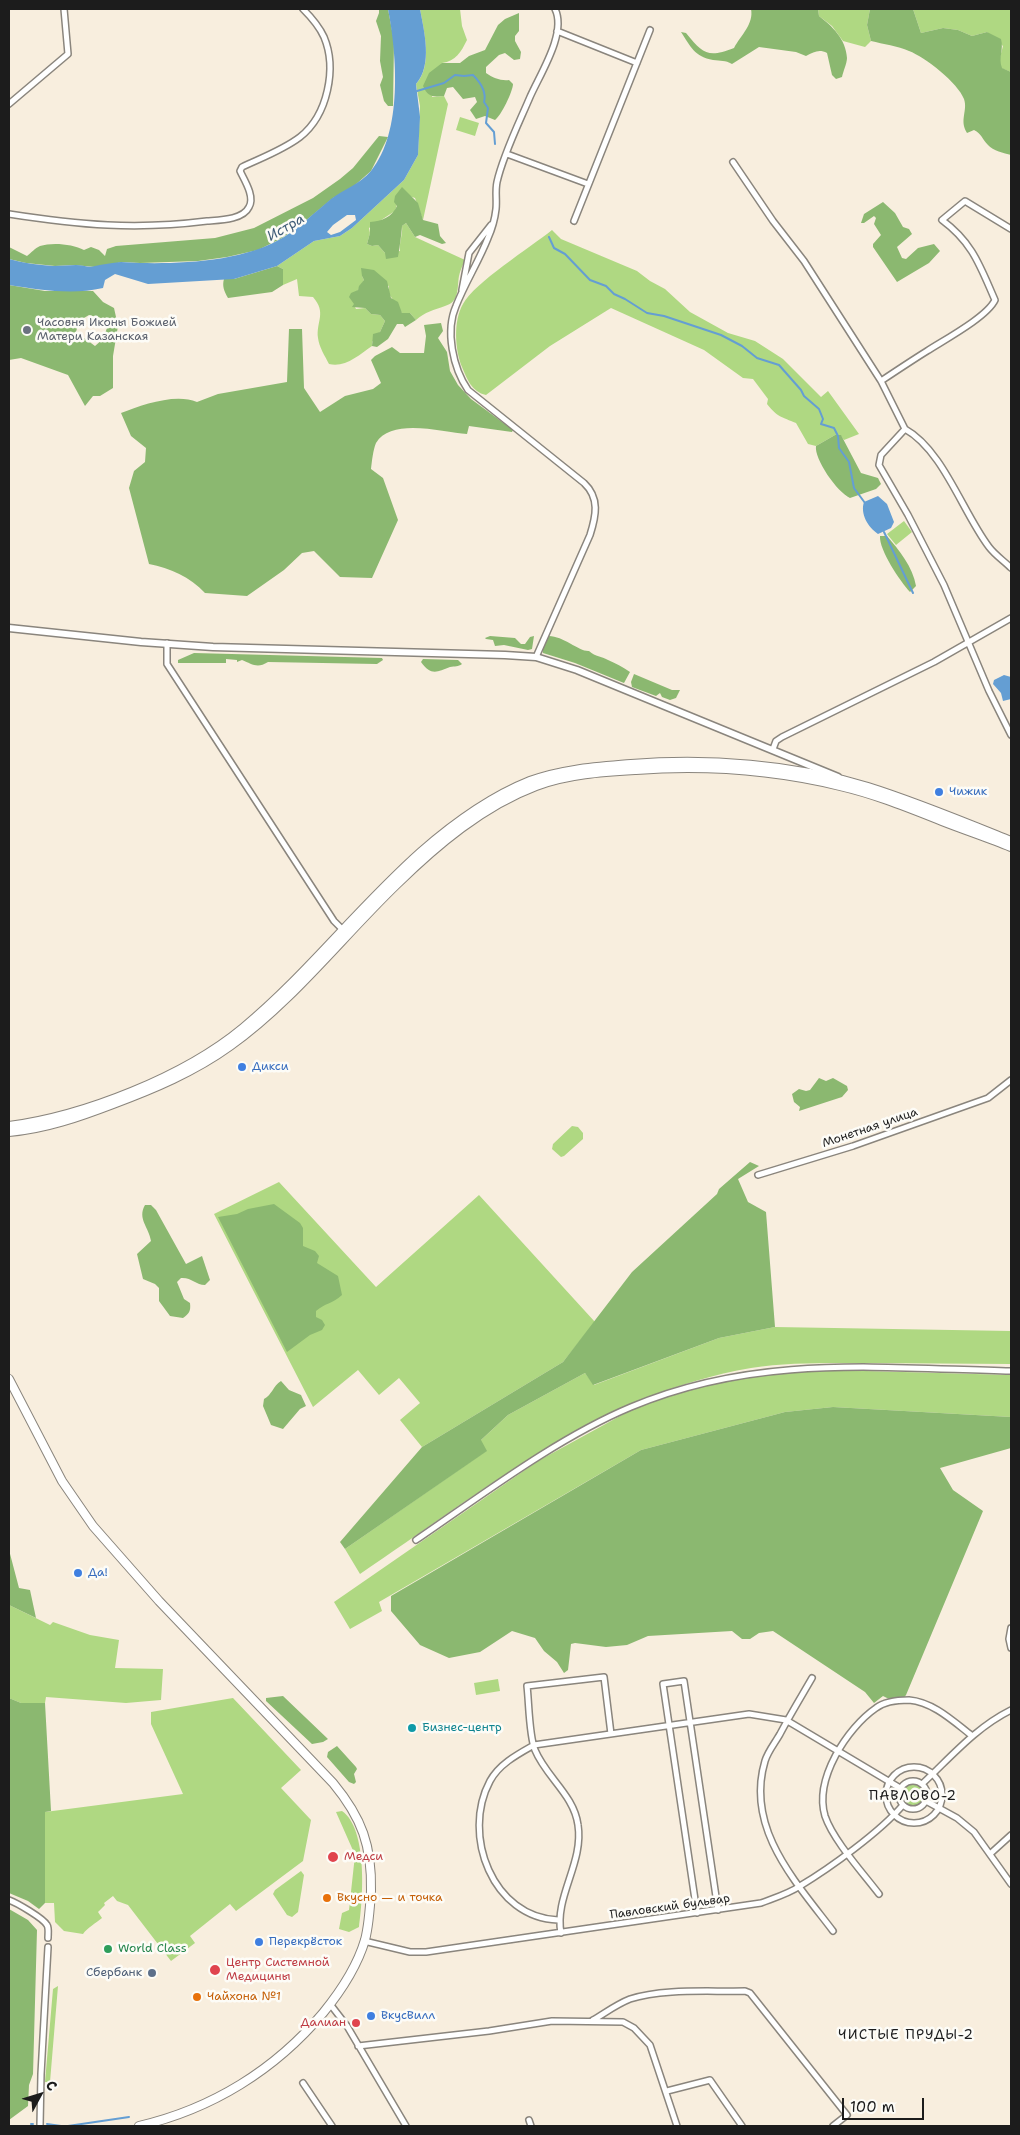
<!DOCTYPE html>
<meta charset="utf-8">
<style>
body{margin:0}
#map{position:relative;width:1020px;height:2135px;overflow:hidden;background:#f8eede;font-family:"Shantell Sans",sans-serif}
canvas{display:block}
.frame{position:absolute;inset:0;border:10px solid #1c1c1c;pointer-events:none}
.north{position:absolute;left:15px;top:2070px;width:50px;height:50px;-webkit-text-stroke:4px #fdfcf7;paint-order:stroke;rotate:51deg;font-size:14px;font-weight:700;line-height:20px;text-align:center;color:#1c1c1c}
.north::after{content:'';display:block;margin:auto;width:18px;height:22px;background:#1c1c1c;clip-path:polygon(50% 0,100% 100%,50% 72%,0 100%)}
.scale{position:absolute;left:842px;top:2098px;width:82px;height:22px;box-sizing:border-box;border:2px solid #1c1c1c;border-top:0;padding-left:6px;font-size:15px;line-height:18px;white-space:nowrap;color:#1c1c1c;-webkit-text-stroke:4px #fdfcf7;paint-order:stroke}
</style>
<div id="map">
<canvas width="1020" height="2135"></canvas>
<div class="frame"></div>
<div class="north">С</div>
<div class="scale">100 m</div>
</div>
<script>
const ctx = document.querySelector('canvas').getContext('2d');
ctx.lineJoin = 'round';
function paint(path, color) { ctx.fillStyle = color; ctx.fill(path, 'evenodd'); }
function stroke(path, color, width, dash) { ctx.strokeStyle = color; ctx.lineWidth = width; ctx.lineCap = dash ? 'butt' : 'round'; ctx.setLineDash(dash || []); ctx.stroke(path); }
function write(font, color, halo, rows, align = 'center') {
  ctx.font = font + ' "Shantell Sans",sans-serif'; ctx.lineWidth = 5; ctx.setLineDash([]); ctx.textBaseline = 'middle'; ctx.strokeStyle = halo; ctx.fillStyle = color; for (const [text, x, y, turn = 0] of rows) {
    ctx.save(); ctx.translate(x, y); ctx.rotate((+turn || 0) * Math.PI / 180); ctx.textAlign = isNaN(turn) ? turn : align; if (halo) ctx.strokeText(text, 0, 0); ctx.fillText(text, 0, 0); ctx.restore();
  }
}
const green = new Path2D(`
 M420,9H460L462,26L467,40C461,52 456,61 442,63L432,97L444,96L448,104L423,220L415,198L409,196L402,188L395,211L369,228L370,233L367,244L372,246L378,245L385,253L400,251C399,242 403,234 402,226L406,223L415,237L465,260C463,265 460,270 459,276C457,287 460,302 445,306C434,310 425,312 416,320L410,313H402L400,310L389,294V286L362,276L364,280C359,290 350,297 356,309L365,308L371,314L380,315L385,321L380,332L372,342V346C359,355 345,368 329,364C325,356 319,347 318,338C316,321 327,313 313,297L299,296L297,279L283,285V269L277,266L314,241L340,236L352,228L404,180L418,155L420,106L416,84C433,66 424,31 420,9Z
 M818,9H870L867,25L871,41L865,47L843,41L832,26L819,16Z
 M913,9H1011V72L1001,68L999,61L1003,46L987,32L972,36L958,30L943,28L921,33Z
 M460,117L479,123L475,136L456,130Z
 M552,230L561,239L637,271L650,281L665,289L690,312L728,333L755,341L783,359L821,397L828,391L859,434L844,440L841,436L835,435L816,446L808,444L796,423C782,417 777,417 767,404L768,399L753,379L743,378L704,350L611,308L550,346L486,395C472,392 467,379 462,367C455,350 453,321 463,304C474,283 531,247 552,230Z
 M904,521L912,532L896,545L887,534Z
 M572,1126L578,1127L583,1133V1139L564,1156L561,1157L552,1149L553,1144Z
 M279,1182L376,1287L479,1195L595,1322L563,1362L422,1447L400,1420L420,1403L399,1378L379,1395L358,1370L313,1407L214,1214Z
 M775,1327L1011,1331V1364C963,1364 916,1363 868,1363C829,1363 789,1362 751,1368C602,1393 482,1492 360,1574L345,1549L486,1451L480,1441L508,1415L585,1373L594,1385L719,1338Z
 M830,1370L1011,1375V1417L833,1407L785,1412L641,1450L379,1602L382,1611L350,1629L334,1602L538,1461L631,1410L664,1398L712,1384L784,1371Z
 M9,1605L50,1625L53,1622L90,1635L119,1640L115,1668L163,1669L161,1700L126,1703L46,1697L45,1703H21L9,1698Z
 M498,1679L500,1691L476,1695L474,1683Z
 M233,1698L301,1770L281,1788L311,1820L303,1861L236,1911L230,1904L190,1936L195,1943L171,1961L128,1905L117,1901L113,1896L104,1903L105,1905L98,1912L102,1918C95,1924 88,1927 83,1934L64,1931L55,1922L54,1903H45V1812L183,1794L151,1724V1712Z
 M901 1795a12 12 0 1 1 24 0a12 12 0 1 1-24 0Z
 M342,1811C368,1829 363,1899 359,1927L349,1932L339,1929L342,1913L349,1910L355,1855L336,1812Z
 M301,1871L304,1875L298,1912L292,1917L287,1915L273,1894L275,1890Z
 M58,1986L50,2082H45L53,1989Z`);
const forest = new Path2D(`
 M379,9H388L394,41L393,106H388L384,101L380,85L383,77L380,61L381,36L376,21L379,13Z
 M751,9H818L819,16C832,26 846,39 847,58C847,63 843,72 842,77L836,79L832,75L827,53C819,49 814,52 806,56L796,52L759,47L732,64C725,60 721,61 713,60C695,57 690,46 681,32L686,33C703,54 708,58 734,48C741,35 754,24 751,9Z
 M870,9H913L921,33L943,28L958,30L972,36L987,32L1001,39C1004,50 998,58 1002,68L1011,72V155C1004,153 993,151 988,145C982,139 982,134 974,130L967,133C959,120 968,111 964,99C958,83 925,57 909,51C898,46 883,44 871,41L867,25Z
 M519,13V31L515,36V41L521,52L520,59L514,60L505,53L499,55L486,67V73C493,78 501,81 509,80L513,84C513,91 501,116 495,120L485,116L476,119L470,110L477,102L475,97L463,99L453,87L447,88L444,96C432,97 428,97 423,86L429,73L442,63H460L469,56L485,50L498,25L505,19Z
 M379,136L388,137L371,171L354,186L333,198L304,222L282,238L258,250L227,257L198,261L140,263L123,262L95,267L74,265L55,266L26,263L9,259V247L27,256C31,253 35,248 40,246C52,242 73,244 84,250L91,247L99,250L105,256L107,249L116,246L215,238L254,228L313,198L340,179L353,168Z
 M402,187L418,203L423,220L438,224L440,236L446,243L442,244L420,235L415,237L406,223L402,226C402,230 399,253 398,257L386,259L385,253L378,245L372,246L367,244L370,233V222C382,221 392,217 397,206L394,202L395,196Z
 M883,202L895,213L903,227L909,229L912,234L897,247L902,258L906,259L918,248L934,244L940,251L929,263L897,282L873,247V244L881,235L874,224L876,218L874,216L864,223H861L864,214Z
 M277,266L283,269V285L272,292L228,298C224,291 222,286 224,279H234Z
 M361,268L374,270L387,281L391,298L398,302L402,313H410L416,320L405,327L403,324H397L388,339L377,347L372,346L373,334L380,332L385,321L380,315L371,314L365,308L352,307L354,304L349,297L351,293L358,290L359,286L364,280L362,276Z
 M9,285L45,291H93L103,302L114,308L118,326L113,356V388L100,396H93L85,406L68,375L21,358L9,360ZM89,315L100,318L107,328L103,339L95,346L76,332L79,321Z
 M441,323L443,331L438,338L447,352L450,371L458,385L471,399L513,430L512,432L469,426L467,434C443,432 391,417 376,443C373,450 372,461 371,469L383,478L398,520L372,578L340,577L314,551L302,553L284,570L247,596L205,593C190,577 170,568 149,564L129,488L134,471L145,462L146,448L131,436L121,413C142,405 175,393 197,402L218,394L287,382L289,329H302L304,388L320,412L345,396L373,389L381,383L371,360L375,356L392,347L400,353H424L426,336L424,325Z
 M835,435H841L861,473L878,478L881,484L876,489L850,498C837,492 814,459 816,446Z
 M880,536H887C899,550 913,567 916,586L910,592C900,581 879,550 880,536Z
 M490,636L515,638L521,644H525L530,637L534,636L532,649L528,650L504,645L495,646L493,640L486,639L485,638Z
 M549,636C563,636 580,652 589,651C596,657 601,656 608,660C615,663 623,667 630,672L624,683L619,681L575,663L543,653L542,648Z
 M194,653L382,658L383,660L377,664L268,662C257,669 252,664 242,660L237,662V660L226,659V663H178V660Z
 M423,659L458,660L462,664C458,667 455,666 450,667C437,672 431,676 421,662Z
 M634,674L672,690H680L676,698L670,700L662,697L660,693L656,696L632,687L631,682Z
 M819,1078L826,1081L833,1078L847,1086L848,1090L842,1097L799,1111L800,1107L794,1102L792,1094L799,1089L806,1091L810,1090Z
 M750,1162L759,1166L738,1179L748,1202L766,1212L775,1327L719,1338L593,1385L585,1373L508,1415L481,1440L487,1451L345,1549L340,1542L422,1447L563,1362L632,1272L717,1194L719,1189Z
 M274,1204L300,1223L303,1228V1246L315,1251L319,1256L317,1263L338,1276L342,1295C332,1304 325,1303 316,1311V1317L322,1320L325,1325L322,1330L310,1335L287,1352L218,1217L237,1214L248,1209Z
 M145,1205H151L156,1210L186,1264L202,1256L210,1280L205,1285C196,1285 191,1277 181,1278L177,1282L184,1299L190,1303C191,1311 189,1314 183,1318L170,1316L159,1301V1288L155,1284L143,1279L137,1254L151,1241C149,1227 137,1219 145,1205Z
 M281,1381L289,1390L301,1395L306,1406L300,1409L283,1429L271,1425L263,1406L264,1399C272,1395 273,1386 281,1381Z
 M833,1407L1011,1417V1448L940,1468L953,1490L983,1511L906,1695L902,1700H891L883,1696L874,1703L865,1692L773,1631L759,1633L750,1639H742L732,1631L648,1636L627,1645L606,1647L575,1643L571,1644L568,1670L564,1673L557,1662L544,1651L535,1638L512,1631L480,1652L449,1658L420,1645L391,1611V1596L641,1450L785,1412Z
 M9,1550L19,1588L30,1590L36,1618L9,1605Z
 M283,1696L328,1739L323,1742L312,1744L266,1701V1698Z
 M9,1698L21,1703H45L51,1811L45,1812V1903L39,1909L28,1901L9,1893Z
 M337,1746L356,1767L357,1769L354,1774L356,1782L354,1784L349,1782L327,1757L328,1752Z
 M9,1909L28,1920L37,1930L33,2074L29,2085L28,2106L9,2120Z`);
const water = new Path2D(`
 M388,9H420C424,31 433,65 416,84L420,117L418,155L404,180L352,228L340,236L314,241L277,266L234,279L148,284L115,274L105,280L103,288C73,295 40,290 9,285V259C24,263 38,265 53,266C61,266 69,265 76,265C82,265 90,268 95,266C103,264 112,263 121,262C127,262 133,263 140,263C185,264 245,261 284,237C301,226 315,212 331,199C344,189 360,184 371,171C403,132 397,55 388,9ZM347,215H355L356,220L340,232L331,235L327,232L333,225Z
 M878,496L887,504L894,522L891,528L878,534C868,527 860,514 864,502Z
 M1004,675L1011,677V699L1003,701L1001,693L993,684L994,680Z`);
const stream = new Path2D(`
 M417,91L444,83L455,75L464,76L473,75C480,82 487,91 484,102L488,108L486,123L494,132L495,144
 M549,237L554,248L565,254L590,280L606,286L614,294L625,299L647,313L664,316L721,335L742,346L757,358L779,365L801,390L804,396L819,409L823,419L821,424L834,428L838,436L839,448L849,462L854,488L865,503
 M884,532L913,593
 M31,2124H33
 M47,2124L61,2126
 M68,2126L129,2117`);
const minor = new Path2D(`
 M557,31L637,63
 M9,104L68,54L64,9
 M507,154L588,184
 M733,162L773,221L804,261L881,381L905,429L881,455L879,465L908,515L944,585L989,691L1011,735
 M9,214C79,225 136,230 207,221C219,220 243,220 249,207C255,197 245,181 240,171L242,167C261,158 283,150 300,137C328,115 337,68 324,37C319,26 311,17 303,9
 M574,221L650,30
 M462,290L469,253L491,225
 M881,381C896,371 911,361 927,351C944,340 987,317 995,300C980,266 973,243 942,220L965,201L1011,229
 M905,429C943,450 963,513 989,547C995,555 1004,561 1011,568
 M167,643V664L334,921L343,930
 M536,657L590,535C596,516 600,498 584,483L468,390C453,368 445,331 456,306C465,283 479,261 488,238C492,229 495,218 496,209C497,200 495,191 497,182C503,155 519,123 530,97C540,74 567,33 555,9
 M773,749L776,741L782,737L934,662L1011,618
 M758,1175L853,1146L988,1098L1011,1080
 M416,1540C482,1495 557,1438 631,1407C756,1354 879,1368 1011,1371
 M1011,1628L1009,1639L1011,1648
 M812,1678C801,1697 790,1715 780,1734C775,1743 768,1751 765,1761C745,1828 795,1881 833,1931
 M886 1795a28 28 0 1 1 56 0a28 28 0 1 1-56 0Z
 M899 1795a14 14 0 1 1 28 0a14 14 0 1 1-28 0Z
 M922,1784C951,1757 975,1728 1011,1710
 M926,1801L957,1818L974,1832L1011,1884
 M990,1854L1011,1835
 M879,1894C863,1873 833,1840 825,1816C814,1779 847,1728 876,1708C885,1701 898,1700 909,1700C933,1702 953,1721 971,1735
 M9,1900C17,1903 43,1918 47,1925C49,1928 48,1934 48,1938
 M697,1913L663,1684L684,1681L718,1910
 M558,1920C493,1918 461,1835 490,1781C499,1764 518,1754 534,1745L749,1714L786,1720L900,1788
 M561,1933C554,1897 584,1863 578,1825C574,1795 546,1777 535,1750C529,1736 529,1702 527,1686L604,1677L611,1734
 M364,1941L410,1952H426L761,1903C774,1898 788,1894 800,1886C830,1868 880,1832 903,1805
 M330,2004L347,2026L406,2126
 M593,2020C605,2013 617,2004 630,1999C663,1988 710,1992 745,1991L750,1993L847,2115L833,2126
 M358,2046L489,2031L552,2021L623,2022L634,2028L650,2045L677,2126
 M303,2083L332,2126
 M667,2091L710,2080L742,2126
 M529,2120L531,2126
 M40,2126L41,2074L48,1947`);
const tertiary = new Path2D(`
 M9,628L141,642L213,647L505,655L536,657L577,670L838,777`);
const secondary = new Path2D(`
 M9,1126C84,1116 184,1077 243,1028C307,975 358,908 421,852C453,824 490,797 530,781C562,769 597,767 631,764C708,758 793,764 868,787C916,802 964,822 1011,841
 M9,1132C45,1129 79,1117 113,1104C153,1089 194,1072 230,1046C292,1002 342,937 397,884C437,845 483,806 536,786C568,774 603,772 636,770C704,765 774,770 840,786C875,794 909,808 942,821C965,830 989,838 1011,847
 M9,1379L62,1481L93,1526L159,1601L333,1783C362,1818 372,1846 371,1891C370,1908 369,1925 365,1940C357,1967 341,1991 323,2013C275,2070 212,2109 139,2126`);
const markers = [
 [27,330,5,"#6b7280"],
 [939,792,5,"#3f7fe0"],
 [242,1067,5,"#3f7fe0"],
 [78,1573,5,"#3f7fe0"],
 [412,1728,5,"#0f9aa8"],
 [333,1857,6,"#e0444e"],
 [327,1898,5,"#e8710a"],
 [259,1942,5,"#3f7fe0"],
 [108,1949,5,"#2e9e5b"],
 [215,1970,6,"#e0444e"],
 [152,1973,5,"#5c6f8a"],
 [197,1997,5,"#e8710a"],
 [371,2016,5,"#3f7fe0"],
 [356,2023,5,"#e0444e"]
];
const worshipNames = [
 ["Часовня Иконы Божией",37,323],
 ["Матери Казанская",37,337]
];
const shopNames = [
 ["Чижик",949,792],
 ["Дикси",252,1067],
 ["Да!",88,1573],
 ["Перекрёсток",269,1942],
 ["ВкусВилл",381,2016]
];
const streetNames = [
 ["Монетная улица",870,1128,-19],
 ["Павловский бульвар",670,1907,-8]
];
const cultureNames = [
 ["Бизнес-центр",422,1728]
];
const healthNames = [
 ["Медси",344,1857],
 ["Центр Системной",226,1963],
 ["Медицины",226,1977],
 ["Далиан",346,2023,"right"]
];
const foodNames = [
 ["Вкусно — и точка",337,1898],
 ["Чайхона №1",207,1997]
];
const leisureNames = [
 ["World Class",118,1949]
];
const serviceNames = [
 ["Сбербанк",142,1973]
];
const waterNames = [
 ["Истра",286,228,-30]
];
const neighbourhoodNames = [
 ["ПАВЛОВО-2",913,1796],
 ["ЧИСТЫЕ ПРУДЫ-2",906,2035]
];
paint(green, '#afd882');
paint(forest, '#8bb870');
paint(water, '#649ed3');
stroke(stream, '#649ed3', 2);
stroke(minor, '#8a857d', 8);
stroke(tertiary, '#8a857d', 9);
stroke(secondary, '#8a857d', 10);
stroke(minor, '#fff', 5);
stroke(tertiary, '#fff', 6);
stroke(secondary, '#fff', 8);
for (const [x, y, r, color] of markers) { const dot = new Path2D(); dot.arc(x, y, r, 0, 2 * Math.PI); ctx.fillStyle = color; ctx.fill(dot); stroke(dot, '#fdfcf7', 2); }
write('12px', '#5b616d', '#fdfcf7', worshipNames, 'left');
write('12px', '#366cbe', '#fdfcf7', shopNames, 'left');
write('12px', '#1c1c1c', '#fdfcf7', streetNames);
write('12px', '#0d838f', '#fdfcf7', cultureNames, 'left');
write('12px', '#be3a42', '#fdfcf7', healthNames, 'left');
write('12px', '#c56008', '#fdfcf7', foodNames, 'left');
write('12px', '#27864d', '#fdfcf7', leisureNames, 'left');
write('12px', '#4e5e75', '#fdfcf7', serviceNames, 'right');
write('italic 14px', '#405d78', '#fdfcf7', waterNames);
ctx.letterSpacing = '1px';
write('14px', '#1c1c1c', '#fdfcf7', neighbourhoodNames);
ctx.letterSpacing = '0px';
</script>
